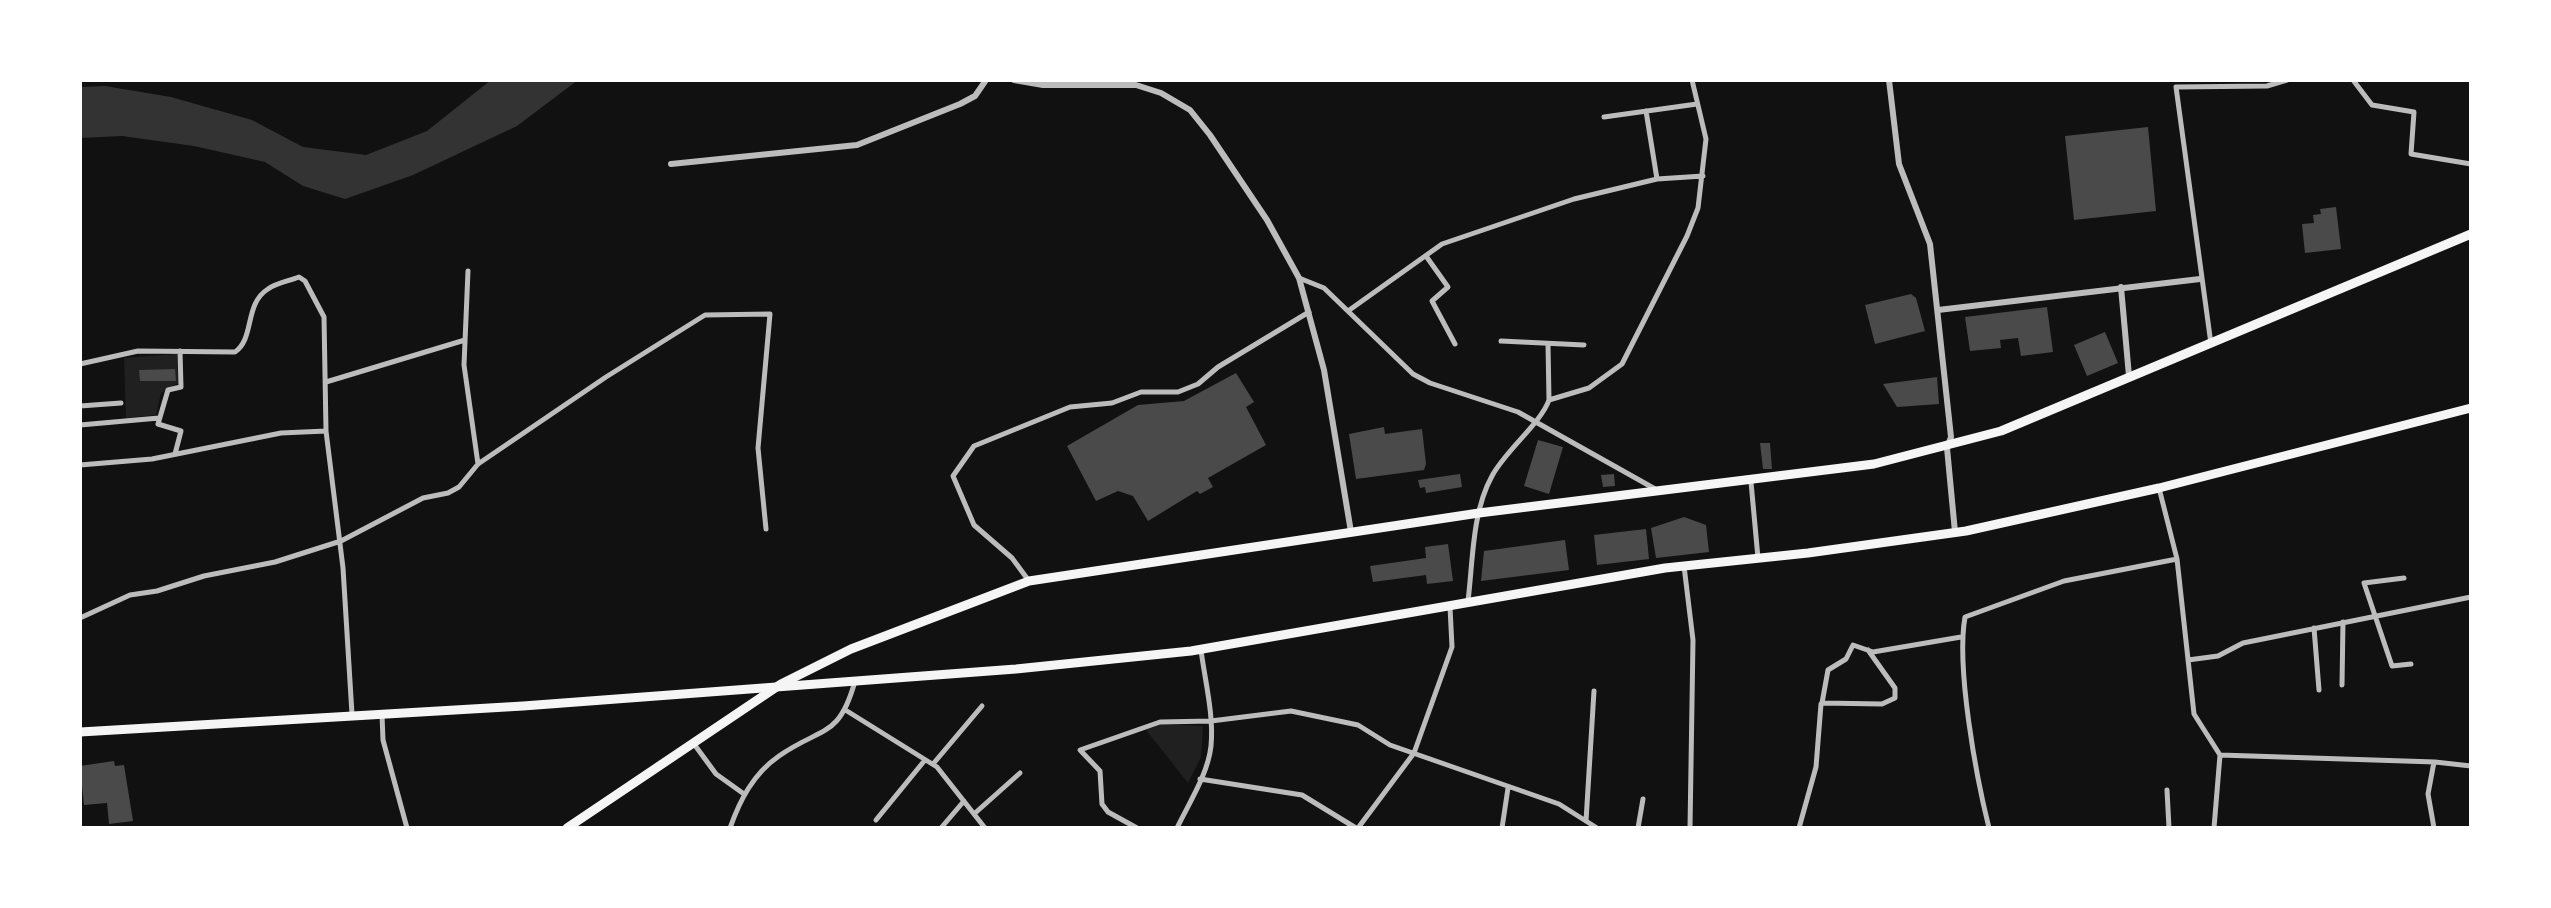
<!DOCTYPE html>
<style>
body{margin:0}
#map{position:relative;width:2551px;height:908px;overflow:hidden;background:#111;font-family:"Titillium Web",sans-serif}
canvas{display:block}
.frame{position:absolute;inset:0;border:82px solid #fff;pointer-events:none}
</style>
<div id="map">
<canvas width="2551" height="908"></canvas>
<div class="frame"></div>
</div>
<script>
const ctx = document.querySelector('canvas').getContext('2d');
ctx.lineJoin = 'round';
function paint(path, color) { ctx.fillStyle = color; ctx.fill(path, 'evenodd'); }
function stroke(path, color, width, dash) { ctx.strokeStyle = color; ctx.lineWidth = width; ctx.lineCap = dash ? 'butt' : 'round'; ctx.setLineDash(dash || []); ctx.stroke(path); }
const green = new Path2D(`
 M177,354L178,383L161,393L156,415L126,418L124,358Z
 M1161,724L1203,726L1201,757L1188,783L1146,730Z`);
const water = new Path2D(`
 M491,80H578L517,126L413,175L345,199L303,186L265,162L194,146L122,136L80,138V87L105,86L171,97L252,120L303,147L366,155L427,131Z`);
const building = new Path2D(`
 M2148,127L2156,211L2074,220L2065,136Z
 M2336,207L2341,249L2305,253L2302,224L2314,223L2313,215L2321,214L2320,209Z
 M1911,294L1916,298L1925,331L1875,344L1865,305Z
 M2047,307L2053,352L2021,356L2018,338L2000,340L2001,348L1970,351L1965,317Z
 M2105,332L2118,363L2087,376L2074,345Z
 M175,369L176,381H140L139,370Z
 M1236,373L1254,402L1246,407L1266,445L1208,478L1213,487L1200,494L1197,491L1148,521L1133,496L1118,491L1096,501L1067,446L1138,405L1184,401Z
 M1937,377L1939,404L1897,407L1883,384Z
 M1384,427L1385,434L1422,429L1426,464L1424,470L1356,479L1349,434Z
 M1538,440L1563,447L1549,494L1524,486Z
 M1760,443H1770L1772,469H1763Z
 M1460,474L1462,487L1426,493L1425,487L1420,488L1418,480Z
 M1614,474L1615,486L1603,487L1601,475Z
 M1684,517L1706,525L1709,552L1656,558L1651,528Z
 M1646,529L1649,559L1597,565L1594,535Z
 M1565,540L1569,570L1481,581L1484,551Z
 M1448,544L1453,581L1427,584L1426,575L1373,582L1370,566L1426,558L1425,547Z
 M114,761L115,766L124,765L133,821L109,824L107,803L84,805L80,766Z`);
const minor = new Path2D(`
 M2353,80L2372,105L2414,112L2411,154L2471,164
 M1646,111L1657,179
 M1604,117L1697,104
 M1426,256L1448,287L1432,301L1455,344
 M468,271L464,365L478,464
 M1299,278L1324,288L1413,374L1430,383L1518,412L1657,490
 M1348,311L1442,244L1574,199L1657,179L1703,176
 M1501,341L1584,345
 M1548,344L1549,400
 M2211,344L2176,87L2267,86L2287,80
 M80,364L138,351L235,352C255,338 244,304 268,289C276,283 289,281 299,277L305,281L324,317L326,431L343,568L352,714
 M326,382L465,340
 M80,406L121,403
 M80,425L159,418
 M175,454L181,431L158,424L168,390L181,387L180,351
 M80,465L152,459L281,433L326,431
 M1751,482L1758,558
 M2159,488L2177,559L2194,714L2220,755L2214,828
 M1684,566L1693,640L1690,828
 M2404,578L2364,583L2392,666L2411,664
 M1029,581L1012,558L974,525L953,476L974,446L1070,407L1112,403L1141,392H1178L1198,384L1218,367L1309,312
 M1468,601C1473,561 1472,512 1492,476C1505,451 1541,423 1549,400L1589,388L1622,364L1687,236L1698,208L1706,139L1692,80
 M80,618L130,595L157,591L204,576L275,562L341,541L423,498L448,493L459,487L478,464L606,377L705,315L770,314L758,448L766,529
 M2314,628L2319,690
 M1868,650L1895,688V698L1882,704L1822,703L1828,670L1846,659L1853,645L1873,652L1961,637
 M2188,660L2218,656L2243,643L2471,597
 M2342,685L2343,622
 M847,711L937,767L985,828
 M382,715L383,740L407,828
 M694,744L716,774L744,794
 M2220,755L2435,762L2471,766
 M933,764L982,706
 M1200,779L1302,795L1356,828
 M2167,790L2169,828
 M974,814L1020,773
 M876,820L925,760
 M1586,821L1594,691
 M730,828C740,800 753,774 779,756C822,726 839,739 855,681
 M941,828L964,801
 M1137,828L1108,812L1102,804L1100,771L1080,750L1160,722L1211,721L1291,711L1358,725L1390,745L1559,804L1597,828
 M1177,828C1189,803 1208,774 1211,746C1214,715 1205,681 1201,650
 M1358,828L1414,753L1452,647L1450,607
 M1502,828L1508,788
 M1638,828L1643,799
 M1799,828L1816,767L1821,704
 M1989,828C1976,776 1956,667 1965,617L2064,581L2177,559
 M2434,828L2428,794L2434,762`);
const tertiary = new Path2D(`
 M1014,80L1043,85H1136L1161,93L1190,110L1210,135L1267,220L1299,278L1324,370L1351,532
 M1889,80L1899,164L1930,244L1951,437L1947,448L1955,532
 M671,164L857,145L960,104L975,96L986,80
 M2121,287L2129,376
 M1938,310L2200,279`);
const primary = new Path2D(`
 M80,732L523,706L1016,669L1191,651L1665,568L1808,553L1966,531L2159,488L2471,408`);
const trunk = new Path2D(`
 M567,828L781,684L851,649L1029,581L1479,513L1874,464L2001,431L2471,234`);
paint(green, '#202020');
paint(water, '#333');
paint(building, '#4a4a4a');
stroke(minor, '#bcbcbc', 5);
stroke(tertiary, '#bcbcbc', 6);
stroke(primary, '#f5f5f5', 9);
stroke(trunk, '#f5f5f5', 9);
</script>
